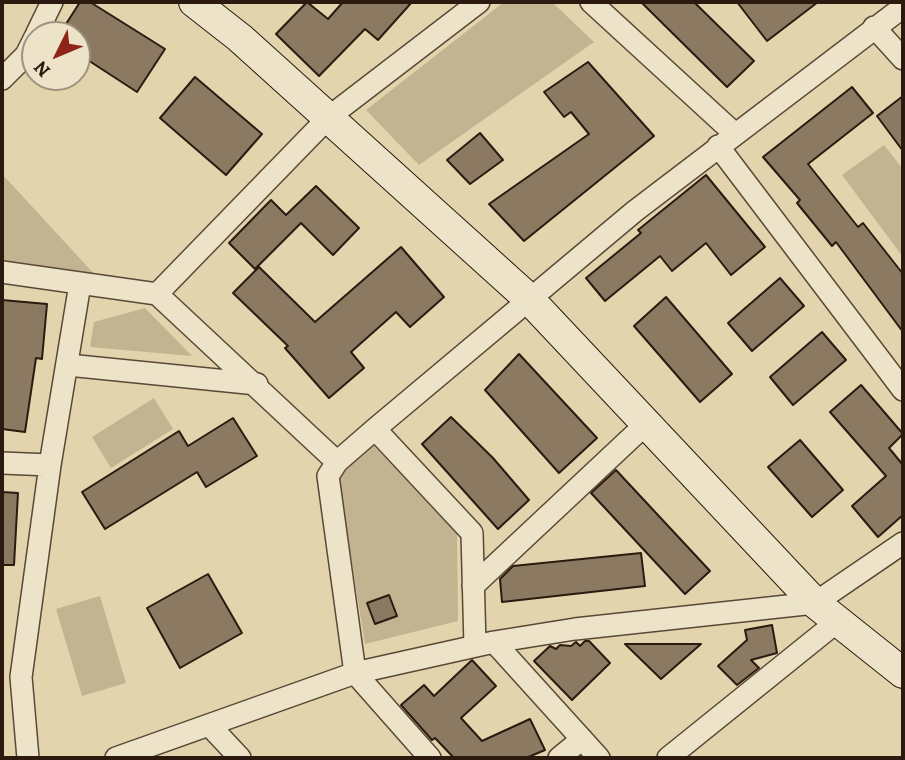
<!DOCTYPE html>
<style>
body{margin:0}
#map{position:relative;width:905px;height:760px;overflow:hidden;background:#e2d4ac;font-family:Alegreya,serif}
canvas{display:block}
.frame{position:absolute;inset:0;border:4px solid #2c1910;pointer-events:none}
.north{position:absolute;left:21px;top:21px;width:70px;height:70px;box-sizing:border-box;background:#ece3c9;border:2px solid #9f927f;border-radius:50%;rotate:227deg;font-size:19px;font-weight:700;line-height:28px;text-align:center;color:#2c1910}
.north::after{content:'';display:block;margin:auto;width:24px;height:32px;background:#8f2418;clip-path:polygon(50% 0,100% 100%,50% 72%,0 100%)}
</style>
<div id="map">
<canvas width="905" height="760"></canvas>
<div class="frame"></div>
<div class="north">N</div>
</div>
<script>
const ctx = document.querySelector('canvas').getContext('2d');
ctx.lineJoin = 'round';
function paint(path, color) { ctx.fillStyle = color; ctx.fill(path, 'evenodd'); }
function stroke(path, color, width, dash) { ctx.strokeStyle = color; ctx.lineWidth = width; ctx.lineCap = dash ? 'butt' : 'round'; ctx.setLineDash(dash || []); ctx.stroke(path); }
const green = new Path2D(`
 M504,2H552L594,42L419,165L366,110Z
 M884,145L903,169V257L842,175Z
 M2,174L96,276L2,260Z
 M145,308L192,356L90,347L94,322Z
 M154,398L173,429L111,468L92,437Z
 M372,444L457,534L458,621L365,644L338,478Z
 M100,596L126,683L82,696L56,609Z`);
const building = new Path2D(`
 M80,2H90L165,49L137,92L77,53V35H59Z
 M307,2L328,19L343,2H412L378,40L365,29L319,76L276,34Z
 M641,2H694L754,61L727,87Z
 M737,2H818L767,41Z
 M588,62L654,136L524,241L489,204L589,134L571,112L564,117L544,92Z
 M195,77L262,134L226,175L160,118Z
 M852,87L873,113L808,164L858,227L863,223L903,274V332L836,242L832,246L797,203L800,200L763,157Z
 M903,96V151L877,116Z
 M480,133L503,160L470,184L447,160Z
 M706,175L765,247L731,275L706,243L672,271L660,256L605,301L586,278L641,233L638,230Z
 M316,186L359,228L333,255L301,223L255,269L229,243L271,200L286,215Z
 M401,247L444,297L410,327L396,312L351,352L364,368L329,398L285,348L288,346L233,293L259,267L315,322Z
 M780,278L804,306L752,351L728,323Z
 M666,297L732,374L700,402L634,326Z
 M2,300L47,304L42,359L36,358L25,432L2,429Z
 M822,332L846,360L793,405L770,377Z
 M519,354L597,438L559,473L485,390Z
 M861,385L903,434L889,448L903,465V515L878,537L852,506L886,476L830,412Z
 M451,417L493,458L529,500L498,529L422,444Z
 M233,418L257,456L206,487L197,472L105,529L82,492L179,431L188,446Z
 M800,440L843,490L812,517L768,467Z
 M616,470L710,571L685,594L591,493Z
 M2,492L18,493L14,565H2Z
 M641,553L645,586L502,602L500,579L513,566Z
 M208,574L242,633L180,668L147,608Z
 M389,595L397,616L375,624L367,603Z
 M772,625L777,653L751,660L759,668L737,685L718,666L747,640L745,630Z
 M585,641H589L610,663L572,700L534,661L550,646L556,649L560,645L571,646L576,642L580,646Z
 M625,644H701L661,679Z
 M472,660L496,686L461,718L482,741L530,719L545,750L526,758H454L435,738L432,740L401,705L424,685L434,696Z`);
const minor = new Path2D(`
 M591,2L735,134
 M874,27L903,59
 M36,35L52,2
 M2,79L26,55L35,37
 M718,146L903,390
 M2,272L157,294L337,462
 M157,294L329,117L479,2
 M68,365L257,384
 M375,429L472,533L475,646
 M2,463L50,465
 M473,586L647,423
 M494,642L599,758
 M210,726L240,758
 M28,758L21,677L50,465L80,284
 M116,758L355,673L494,642L575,629L815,603L903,543
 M430,758L355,673L328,476L337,462L375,429L635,211L903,7
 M559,758L582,739
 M668,758L838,621`);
const secondary = new Path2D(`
 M194,2L240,38L528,298L815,603L903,673`);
paint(green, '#c3b491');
paint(building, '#8b7a61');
stroke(building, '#2c1910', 2);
stroke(minor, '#5a4837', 24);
stroke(secondary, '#2c1910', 32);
stroke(minor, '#ece3c9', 21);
stroke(secondary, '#ece3c9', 30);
</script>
